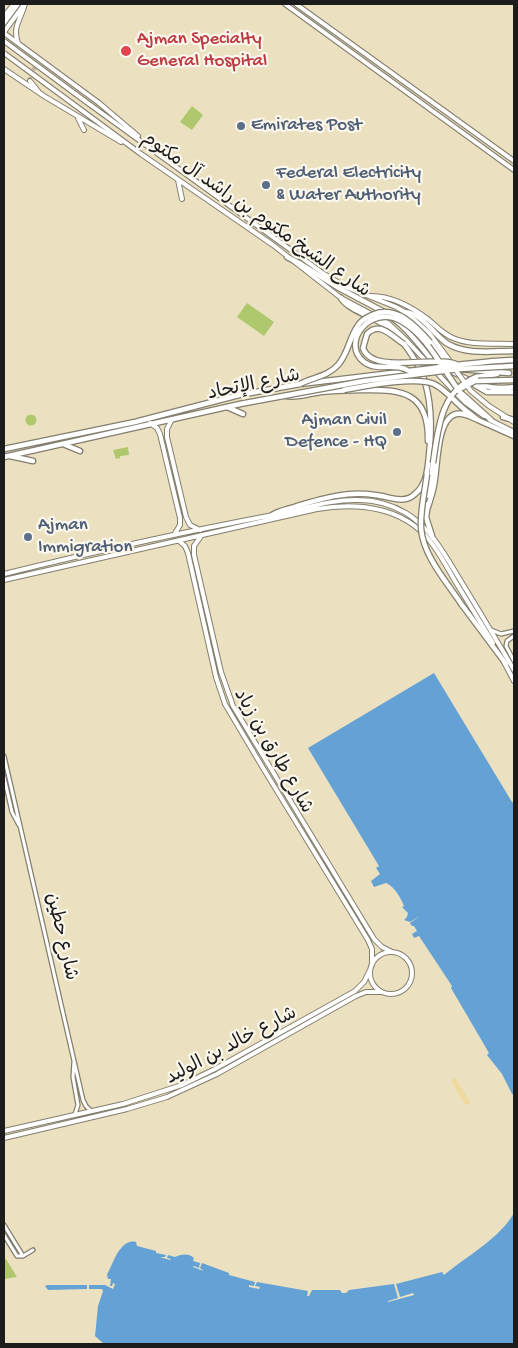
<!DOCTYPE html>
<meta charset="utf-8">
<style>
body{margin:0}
#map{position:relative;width:518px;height:1348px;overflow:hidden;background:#ebe1c0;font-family:"Gochi Hand",sans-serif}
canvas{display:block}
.frame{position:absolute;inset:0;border:5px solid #1c1c1c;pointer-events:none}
</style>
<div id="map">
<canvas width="518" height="1348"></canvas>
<div class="frame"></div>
</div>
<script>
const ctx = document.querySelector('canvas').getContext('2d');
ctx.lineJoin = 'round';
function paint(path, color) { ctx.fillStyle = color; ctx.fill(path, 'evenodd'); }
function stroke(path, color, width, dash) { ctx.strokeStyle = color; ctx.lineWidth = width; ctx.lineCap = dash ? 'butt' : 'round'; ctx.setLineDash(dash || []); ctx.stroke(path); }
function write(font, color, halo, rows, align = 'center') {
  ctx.font = font + ' "Gochi Hand","Playpen Sans Arabic",sans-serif'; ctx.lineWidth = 4.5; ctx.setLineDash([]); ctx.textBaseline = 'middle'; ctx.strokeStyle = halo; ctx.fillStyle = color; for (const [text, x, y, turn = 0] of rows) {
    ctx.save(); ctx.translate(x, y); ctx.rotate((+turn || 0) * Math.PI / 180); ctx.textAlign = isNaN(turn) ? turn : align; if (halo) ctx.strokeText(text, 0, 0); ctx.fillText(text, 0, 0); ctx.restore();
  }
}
const green = new Path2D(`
 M192,106L203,115L192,130L180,122Z
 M247,303L274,322L264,336L237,317Z
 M25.5 420a5.5 5.5 0 1 1 11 0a5.5 5.5 0 1 1-11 0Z
 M128,447L129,455L120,456V458L116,459L113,450Z
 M6,1259L17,1277L4,1279V1260Z`);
const sand = new Path2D(`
 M454,1078L456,1079L470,1102L469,1105L465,1104L452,1083V1080Z`);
const water = new Path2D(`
 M434,673L512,802L514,803V1094H512L502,1074L487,1055L489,1053L451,988L452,986L419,936L414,938L412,934L417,931L414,926H412L410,923L420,916L410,922L404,920L407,917L408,913L402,907L404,906C401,898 394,886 386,883L374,887L371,881L380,874L376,868L379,866L308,748Z
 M514,1213V1344H104L95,1336L98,1306L103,1291L102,1289H89V1285H105L113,1289L115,1284L113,1283L112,1286H110L111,1279H108L107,1275C113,1264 120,1238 136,1242L137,1246L156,1251V1253L166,1255L165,1257H160L170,1260L171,1259L167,1258L168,1255L175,1257C181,1254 189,1253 194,1258L193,1261L200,1263L199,1268L194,1266L193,1267L204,1271L200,1268L202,1263L229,1273V1275L255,1282L254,1286L249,1285V1287L259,1289L260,1287L255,1286L257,1282L308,1291L307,1296H309L312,1290H340L342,1293H346L349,1290L394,1284L398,1298L388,1301V1302L414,1295L413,1293L400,1297L396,1284L442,1272L444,1275C467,1256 500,1238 514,1213Z
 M47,1285H87V1289L48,1290L45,1286Z`);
const majorTunnel = new Path2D(`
 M30,81C28,73 32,67 41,67`);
const minor = new Path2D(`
 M491,630L501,634L514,631
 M514,636L507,641L506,646L514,661
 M4,756L83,1100L86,1106L91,1111
 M4,777L12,812L19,825
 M74,1061L73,1077L78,1105L75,1114
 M4,1225L23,1256
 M4,1235L17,1256H23L33,1250`);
const major = new Path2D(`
 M285,4L514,170
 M296,4L514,161
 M4,16L14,4
 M4,23L18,4
 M4,32L23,6
 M4,33L99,103L138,136
 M18,43C12,27 21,19 25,4
 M4,69L44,96L121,142
 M30,81L38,91
 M85,101L324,274L346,287L396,307L408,314L429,333L452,364
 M80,109L141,154L273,245L341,298L388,323L407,341L452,389L466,403L484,416
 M78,118L84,130
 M178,180L182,199
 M369,296C391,295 412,307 429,320C437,327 443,334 453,338C471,346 495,343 514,344
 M489,406L514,422
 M172,419L167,429V437L186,517L190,525L200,530
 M490,420L514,432
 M150,423L157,428L160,434L180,518V525L174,535
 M201,536L194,546V555L221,672L233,706L374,939L382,947L392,952
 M179,541L185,546L188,553L216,677L225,704L263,768L368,940L372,949V965
 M4,574C93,552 183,532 273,515C301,510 330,499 359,500C375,500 392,505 406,513C432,529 446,557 462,583C480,612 497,641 514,670
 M4,580L317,509C358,502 403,507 430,541C440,554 447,567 455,581C468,602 480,622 493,643
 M504,662L514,681
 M370 973a21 21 0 1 1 42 0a21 21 0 1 1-42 0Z
 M4,1131L123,1104L182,1085L215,1069L355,991L364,982L370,970
 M4,1138L127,1109L167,1097L217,1074L356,996L366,992H381`);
const highway = new Path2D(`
 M287,257L299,263L339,288L386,313
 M405,312C424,314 433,335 448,344C467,355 493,351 514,351
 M394,319C409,330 419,345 431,359C438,366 447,368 455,373C475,384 491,391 514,387
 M430,342L447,364
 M460,369L509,373
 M476,377L497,374
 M475,385L487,392H514
 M460,392L491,420
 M286,396C297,398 309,394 320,392C334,391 348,390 362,390C403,389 429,393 428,441
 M227,407L243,414
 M464,409L478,420L514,436
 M503,417L514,420
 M63,444L80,451
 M4,449L135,422L239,395L300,384L409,371
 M10,456L33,461
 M4,457L240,404
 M429,496L433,463
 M428,504L426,517L432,536
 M428,507C430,500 433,492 434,485C438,467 436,419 456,414C464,412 471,417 478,420
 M272,515C280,510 289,509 297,506C324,498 347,491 375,495C388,496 404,505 415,494C429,483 428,461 430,445C432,418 431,391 419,367C410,351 400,336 386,326C374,317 348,310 341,298
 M462,605L506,664`);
const majorBridge = new Path2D(`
 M4,41L85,101
 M4,53L80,109
 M457,372L471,391L489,406`);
const highwayBridge = new Path2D(`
 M404,344C392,337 380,320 367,334L363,348C372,375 434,355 456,364
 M300,384C313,377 327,377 338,365C348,354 349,339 357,327C360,321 365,318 372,315C396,304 416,326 430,342
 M344,390C366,386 415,376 434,384C446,390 454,401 464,409
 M456,391L475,381L514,380
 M460,392C442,369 428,336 401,321C370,304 340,343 364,362C377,372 396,362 409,371C444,367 479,361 514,360
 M240,404L364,381L459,369L514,366
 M433,463C438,430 440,391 476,377
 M427,474C425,491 420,510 421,528C423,556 447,582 462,605`);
const markers = [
 [126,51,6,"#e0444e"],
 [241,126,5,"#5c6f8a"],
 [266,185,5,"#5c6f8a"],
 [397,432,5,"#5c6f8a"],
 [28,537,5,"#5c6f8a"]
];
const healthNames = [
 ["Ajman Specialty",137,40],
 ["General Hospital",137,62]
];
const serviceNames = [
 ["Emirates Post",251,126],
 ["Federal Electricity",276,174],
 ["& Water Authority",276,196],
 ["Ajman Civil",387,421,"right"],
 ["Defence - HQ",387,443,"right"],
 ["Ajman",38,526],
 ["Immigration",38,548]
];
const streetNames = [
 ["شارع الشيخ مكتوم بن راشد آل مكتوم",255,216,35],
 ["شارع الإتحاد",254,386,-12],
 ["شارع طارق بن زياد",272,752,60],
 ["شارع حطين",60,937,77],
 ["شارع خالد بن الوليد",232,1047,-28]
];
paint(green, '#afc86d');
paint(sand, '#eeda9e');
paint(water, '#64a2d6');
stroke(majorTunnel, '#c2ba9f', 4, [4, 2]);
stroke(minor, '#847e6e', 5.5);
stroke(major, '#847e6e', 6);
stroke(highway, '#847e6e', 7);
stroke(minor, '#fff', 3);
stroke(major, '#fff', 4);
stroke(highway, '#fff', 4.5);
stroke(majorBridge, '#847e6e', 6, []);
stroke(highwayBridge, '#847e6e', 7, []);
stroke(majorBridge, '#fff', 4);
stroke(highwayBridge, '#fff', 4.5);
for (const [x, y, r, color] of markers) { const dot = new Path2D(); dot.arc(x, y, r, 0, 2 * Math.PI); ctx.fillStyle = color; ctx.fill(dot); stroke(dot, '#fbf7ec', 2); }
write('19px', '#be3a42', '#fbf7ec', healthNames, 'left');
write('19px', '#4e5e75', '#fbf7ec', serviceNames, 'left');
write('19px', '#1c1c1c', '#fbf7ec', streetNames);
</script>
